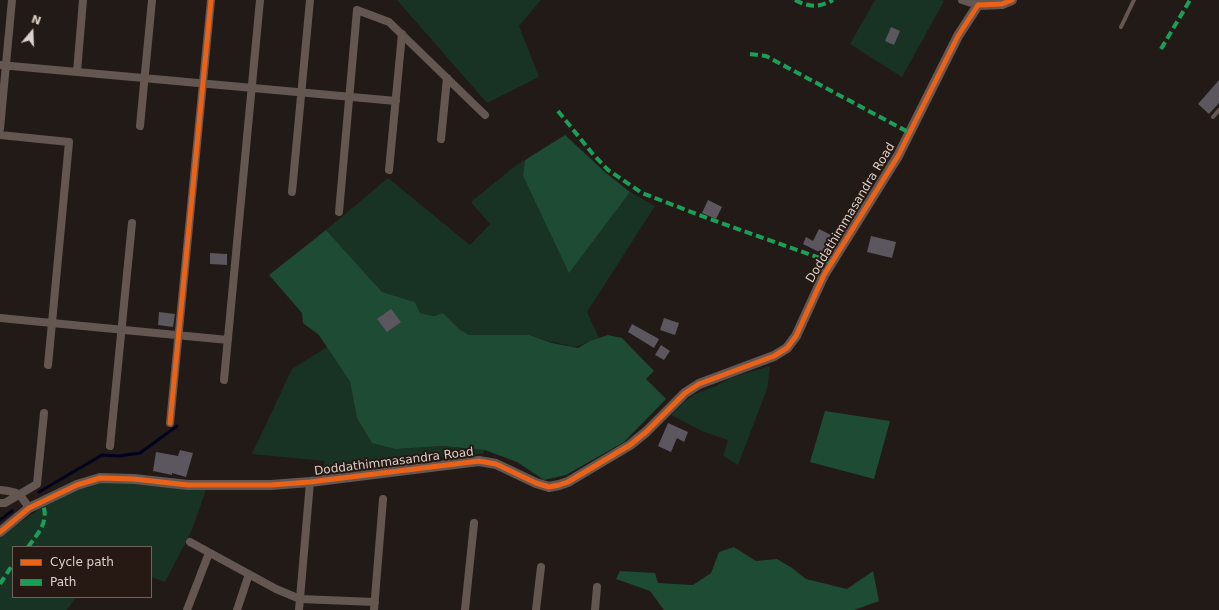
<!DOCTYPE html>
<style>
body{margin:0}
#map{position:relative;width:1219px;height:610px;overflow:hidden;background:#221a17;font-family:"DejaVu Sans",sans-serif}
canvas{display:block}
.legend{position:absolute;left:12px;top:546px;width:140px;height:52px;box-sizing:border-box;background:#261913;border:1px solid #6e635d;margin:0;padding:5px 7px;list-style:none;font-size:12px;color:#dad1cd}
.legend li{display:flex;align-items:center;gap:8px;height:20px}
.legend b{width:20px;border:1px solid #6e635d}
.north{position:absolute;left:12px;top:12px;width:40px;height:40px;-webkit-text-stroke:3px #261913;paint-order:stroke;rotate:19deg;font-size:11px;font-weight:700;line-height:16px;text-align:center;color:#dad1cd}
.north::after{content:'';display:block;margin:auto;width:14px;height:18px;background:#dad1cd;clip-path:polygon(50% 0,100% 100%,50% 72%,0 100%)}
</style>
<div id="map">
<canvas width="1219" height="610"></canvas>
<ul class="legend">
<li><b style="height:5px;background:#ea6118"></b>Cycle path</li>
<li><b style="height:5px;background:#1a9f57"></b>Path</li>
</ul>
<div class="north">N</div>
</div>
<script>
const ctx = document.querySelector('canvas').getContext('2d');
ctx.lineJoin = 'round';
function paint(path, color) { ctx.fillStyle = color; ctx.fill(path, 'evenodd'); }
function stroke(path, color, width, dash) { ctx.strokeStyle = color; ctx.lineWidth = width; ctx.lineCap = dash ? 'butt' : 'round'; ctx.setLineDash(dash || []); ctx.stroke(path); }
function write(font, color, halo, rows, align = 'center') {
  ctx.font = font + ' "DejaVu Sans",sans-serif'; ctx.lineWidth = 4; ctx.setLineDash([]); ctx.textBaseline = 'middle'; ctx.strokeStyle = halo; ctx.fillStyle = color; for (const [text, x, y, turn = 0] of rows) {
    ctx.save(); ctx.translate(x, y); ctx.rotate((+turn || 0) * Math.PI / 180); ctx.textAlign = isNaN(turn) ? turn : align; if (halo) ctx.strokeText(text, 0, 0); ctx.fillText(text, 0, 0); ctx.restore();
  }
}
const green = new Path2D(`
 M397,0H541L519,26L539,77L487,103Z
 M875,0H941L944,1L902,77L850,44Z
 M525,160L523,176L569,272L630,192L655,206L587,312L599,338L575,347L548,341L529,335H469L459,329L443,313L434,316L420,313L415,302L382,292L326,230L388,178L470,245L490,224L471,202L515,166Z
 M327,347L350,382L357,418L396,449L443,446L485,450L483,454L441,458L394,466L321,472L325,461L252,454L292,369Z
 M770,366L767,389L738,465L723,456L728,440L704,432L671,415L685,401L695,394L718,385L730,378Z
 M104,482L206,490L191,532L165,582L151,577V547H13V597H76L67,610H0V537C23,521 55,495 82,486C89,484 97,484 104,482Z`);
const forest = new Path2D(`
 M565,135L606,173L630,192L569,273L523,176L525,160Z
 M326,230L382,292L415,302L420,313L434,316L443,313L459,329L469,335H529L552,343L578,348L590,341L608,335L622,338L654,371L646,379L666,399L624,442L566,475L544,480L517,462L485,450L443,446L396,449L372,443L357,418L350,382L319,335L303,323L302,313L269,275Z
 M825,411L890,421L874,479L810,462Z
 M734,547L756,561L777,559L792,568L806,579L847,589L873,571L879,601L854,610H664L650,591L616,579L620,571L655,573L658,583L693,585L711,573L719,552Z`);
const stream = new Path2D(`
 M39,492L102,455L119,456L140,453L177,426
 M0,520L12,511`);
const building = new Path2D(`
 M891,27L900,31L894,45L885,41Z
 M1219,80V103L1209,114L1198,104Z
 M708,200L722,207L716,219L702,213Z
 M819,229L831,235L829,238L832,239L827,248L831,249L827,256L803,244L806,237L813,241Z
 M871,236L896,242L892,258L867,252Z
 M210,253L227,254V265L210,264Z
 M391,309L401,322L387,332L377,319Z
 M159,312L175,314L173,327L158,325Z
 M664,318L679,323L675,335L660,330Z
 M632,324L659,339L654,348L628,332Z
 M661,345L670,351L664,360L655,355Z
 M668,423L688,432L684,442L677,438L671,452L658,446Z
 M180,450L193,453L186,477L172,473V475L153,471L156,452L178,456Z`);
const service = new Path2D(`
 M1121,27L1134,0
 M1213,117L1219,110`);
const minor = new Path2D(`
 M962,0L978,5
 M0,65L396,101
 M77,72L83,0
 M140,126L152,0
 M0,129L12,0
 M0,135L69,142L48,365
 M441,139L447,78
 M389,170L402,34
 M292,192L310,0
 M339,212L357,10L389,22L485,115
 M0,318L228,340
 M224,380L260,0
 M170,423L211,0
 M110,446L132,223
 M0,490C19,492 19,492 29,508
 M0,503H5L37,484L44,413
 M190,542L276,589L300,599L375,602
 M187,610L209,553
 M237,610L249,574
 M299,610L310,482
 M374,610L383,499
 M465,610L474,523
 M536,610L541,567
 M595,610L597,587`);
const tertiary = new Path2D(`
 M0,532L29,508L77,485L100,478L134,479L188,485H271L310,482L479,461L496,464L536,483L549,487L559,485L568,482L630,445L646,432L685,393L699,384L774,356L787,348L796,336L824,275L898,156L958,36L978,5L1002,4L1012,0`);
const quiet = new Path2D(`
 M795,0C808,7 819,8 833,0
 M1161,49L1190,0
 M750,54L766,56L910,133
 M558,111L592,153L608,170L642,193L707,218L831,262
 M28,547C39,532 50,521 42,502
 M0,584L13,564`);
const cycleway = new Path2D(`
 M170,423L211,0
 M0,532L29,508L77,485L100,478L134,479L188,485H271L310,482L479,461L496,464L536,483L549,487L559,485L568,482L630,445L646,432L685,393L699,384L774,356L787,348L796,336L824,275L898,156L958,36L978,5L1002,4L1012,0`);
const streetNames = [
 ["Doddathimmasandra Road",851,213,-59],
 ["Doddathimmasandra Road",394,462,-7]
];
paint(green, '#183323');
paint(forest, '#1e4b34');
stroke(stream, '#03021e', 3);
paint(building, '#5c565e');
stroke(service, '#645752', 4);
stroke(minor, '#645752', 8);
stroke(tertiary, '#645752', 10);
stroke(quiet, '#1a9f57', 4, [8, 4]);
stroke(cycleway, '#ea6118', 5);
write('12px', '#dad1cd', '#261913', streetNames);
</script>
